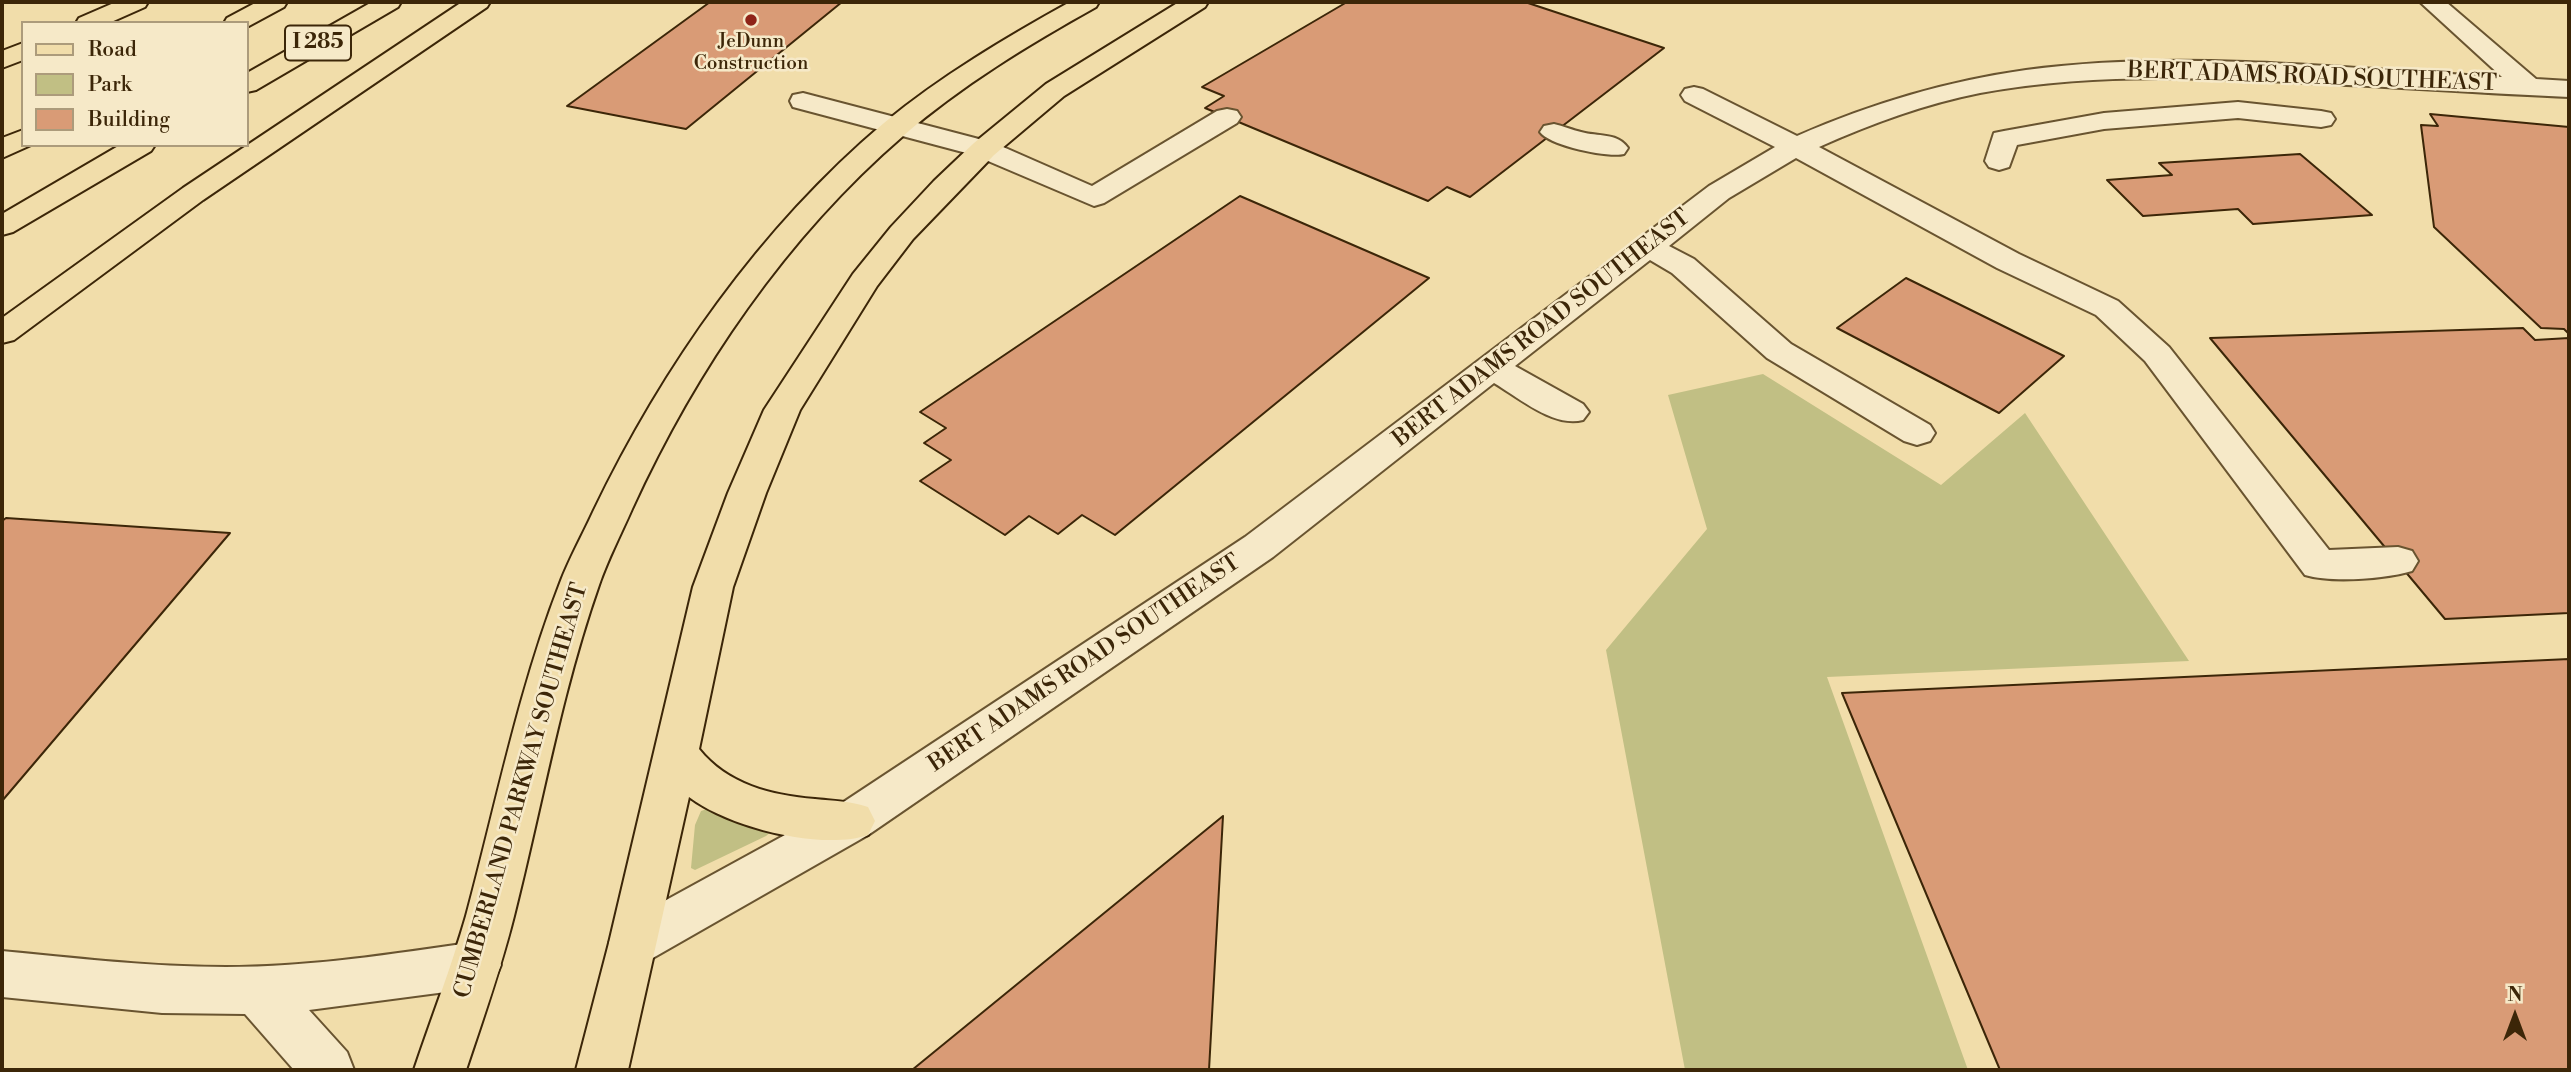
<!DOCTYPE html>
<style>
body{margin:0}
#map{position:relative;width:2571px;height:1072px;overflow:hidden;background:#f1ddaa;font-family:"Libre Bodoni",serif}
canvas{display:block}
.frame{position:absolute;inset:0;border:4px solid #3c2608;pointer-events:none}
.legend{position:absolute;left:21px;top:21px;width:228px;height:126px;box-sizing:border-box;background:#f6e9c8;border:2px solid #ac9b7b;margin:0;padding:9px 12px;list-style:none;font-size:21px;color:#3c2608}
.legend li{display:flex;align-items:center;gap:14px;height:35px}
.legend b{width:35px;border:2px solid #ac9b7b}
.north{position:absolute;left:2480px;top:981px;width:70px;height:70px;-webkit-text-stroke:5px #f6e9c8;paint-order:stroke;rotate:0deg;font-size:19px;font-weight:700;line-height:28px;text-align:center;color:#3c2608}
.north::after{content:'';display:block;margin:auto;width:24px;height:32px;background:#3c2608;clip-path:polygon(50% 0,100% 100%,50% 72%,0 100%)}
</style>
<div id="map">
<canvas width="2571" height="1072"></canvas>
<div class="frame"></div>
<ul class="legend">
<li><b style="height:9px;background:#f1ddaa"></b>Road</li>
<li><b style="height:19px;background:#c1bf84"></b>Park</li>
<li><b style="height:19px;background:#d99b76"></b>Building</li>
</ul>
<div class="north">N</div>
</div>
<script>
const ctx = document.querySelector('canvas').getContext('2d');
ctx.lineJoin = 'round';
function paint(path, color) { ctx.fillStyle = color; ctx.fill(path, 'evenodd'); }
function stroke(path, color, width, dash) { ctx.strokeStyle = color; ctx.lineWidth = width; ctx.lineCap = dash ? 'butt' : 'round'; ctx.setLineDash(dash || []); ctx.stroke(path); }
function write(font, color, halo, rows, align = 'center') {
  ctx.font = font + ' "Libre Bodoni",serif'; ctx.lineWidth = 5; ctx.setLineDash([]); ctx.textBaseline = 'middle'; ctx.strokeStyle = halo; ctx.fillStyle = color; for (const [text, x, y, turn = 0] of rows) {
    ctx.save(); ctx.translate(x, y); ctx.rotate((+turn || 0) * Math.PI / 180); ctx.textAlign = isNaN(turn) ? turn : align; if (halo) ctx.strokeText(text, 0, 0); ctx.fillText(text, 0, 0); ctx.restore();
  }
}
const green = new Path2D(`
 M1763,374L1941,485L2025,413L2189,661L1827,677L1968,1070H1685L1606,650L1707,529L1668,395Z
 M707,809L768,822L773,830L766,836L695,870L691,868L695,825L701,811Z`);
const building = new Path2D(`
 M710,2H842L686,129L567,106Z
 M1347,2H1525L1664,48L1470,197L1447,187L1428,201L1205,108L1224,96L1202,87Z
 M2430,114L2569,127V334L2564,329L2541,328L2434,227L2421,125L2438,126Z
 M2300,154L2372,215L2253,224L2238,209L2143,216L2107,180L2172,175L2159,163Z
 M1240,196L1429,278L1115,535L1082,515L1058,534L1029,516L1005,535L920,481L951,460L924,443L946,428L920,412Z
 M1906,278L2064,356L1999,413L1837,328Z
 M2523,328L2535,340L2569,338V613L2445,619L2210,338Z
 M6,518L230,533L2,801V521Z
 M2569,659V1070H2000L1842,693Z
 M1223,816L1209,1070H912Z`);
const minor = new Path2D(`
 M2420,2H2446L2536,79L2569,81V97C2475,93 2382,86 2288,82C2185,77 2082,74 1980,93C1925,104 1870,124 1819,147L2019,254L2118,301L2169,347L2329,550L2398,547L2412,551L2418,561L2412,571C2385,579 2332,583 2305,575L2145,361L2096,315L1997,268L1796,158L1729,198L1669,246L1694,259L1791,344L1930,425L1935,433L1930,441L1917,445L1904,441L1767,358L1672,273L1650,260L1515,366L1583,404L1589,412L1583,420C1554,428 1519,398 1494,383L1273,557L868,835L651,959L634,966L617,959L609,943L617,927L836,807L1245,537L1709,186L1775,147L1685,101L1681,95L1685,89L1694,87L1703,89L1797,136C1870,104 1947,81 2026,70C2181,49 2346,69 2502,77Z
 M803,93L994,143L1092,186L1217,111L1227,109L1237,111L1241,117L1237,123L1104,203L1094,206L974,155L793,107L790,101L793,95Z
 M2238,102L2321,111L2331,113L2335,119L2331,125L2321,127L2238,118L2104,129L2017,145L2009,167L1999,170L1989,167L1985,161L1994,133L2004,131L2104,113Z
 M1554,124C1563,126 1572,130 1581,132C1598,137 1617,132 1628,148L1624,154C1609,158 1550,146 1540,132L1544,126Z
 M476,942L494,949L501,965L494,981L476,988L309,1010L347,1052L354,1070H294L245,1014L162,1013L2,997V951C76,958 151,967 226,967C310,967 393,954 476,942Z`);
const major = new Path2D(`
 M1070,2H1099L1096,7C1028,45 962,85 903,136C786,237 696,369 632,509C621,534 608,559 599,585C561,693 542,806 514,916C501,968 483,1019 466,1070H414C431,1019 451,968 466,916C496,805 518,691 560,583C569,559 582,536 593,512C663,366 760,228 884,123C941,76 1005,38 1070,2Z
 M1179,2H1208L1205,7L1064,96L994,155L913,239L877,286L800,410L766,493L733,587L699,749C728,785 771,795 815,799C834,801 850,801 868,807L875,821L868,835C822,851 728,827 689,797L628,1070H576L609,943L693,587L728,493L764,410L853,274L891,227L934,181L974,143L1046,84Z`);
const highway = new Path2D(`
 M116,2H148L145,7L109,23H76L79,18Z
 M257,2H287L284,7L247,27V23H224L227,18Z
 M372,2H401L398,7L256,90L247,92V73Z
 M462,2H490L487,7L203,200L14,340L2,343V318L183,188Z
 M23,43V60L2,68V51Z
 M23,130V145H31L2,158V138Z
 M120,145H155L151,151L13,232L2,235V214Z`);
const markers = [
 [751,20,7,"#8f2418"]
];
const farPoinames = [
 ["JeDunn",751,42],
 ["Construction",751,64]
];
const shields = [
 [318,43,66]
];
const shieldNames = [
 ["I 285",318,43]
];
const streetNames = [
 ["BERT ADAMS ROAD SOUTHEAST",2312,78,2],
 ["BERT ADAMS ROAD SOUTHEAST",1542,329,-38],
 ["BERT ADAMS ROAD SOUTHEAST",1085,664,-34],
 ["CUMBERLAND PARKWAY SOUTHEAST",522,791,-74]
];
paint(green, '#c1bf84');
paint(building, '#d99b76');
stroke(building, '#3c2608', 2);
stroke(minor, '#695430', 4);
stroke(major, '#3c2608', 4);
stroke(highway, '#3c2608', 4);
paint(minor, '#f6e9c8');
paint(major, '#f1ddaa');
paint(highway, '#f1ddaa');
for (const [x, y, r, color] of markers) { const dot = new Path2D(); dot.arc(x, y, r, 0, 2 * Math.PI); ctx.fillStyle = color; ctx.fill(dot); stroke(dot, '#f6e9c8', 2.5); }
write('19px', '#3c2608', '#f6e9c8', farPoinames);
for (const [x, y, w] of shields) { const box = new Path2D(); box.roundRect(x - w / 2, y - 17.5, w, 35, 5); ctx.fillStyle = '#f6e9c8'; ctx.fill(box); stroke(box, '#3c2608', 2); }
write('bold 21px', '#3c2608', null, shieldNames);
write('23px', '#3c2608', '#f6e9c8', streetNames);
</script>
